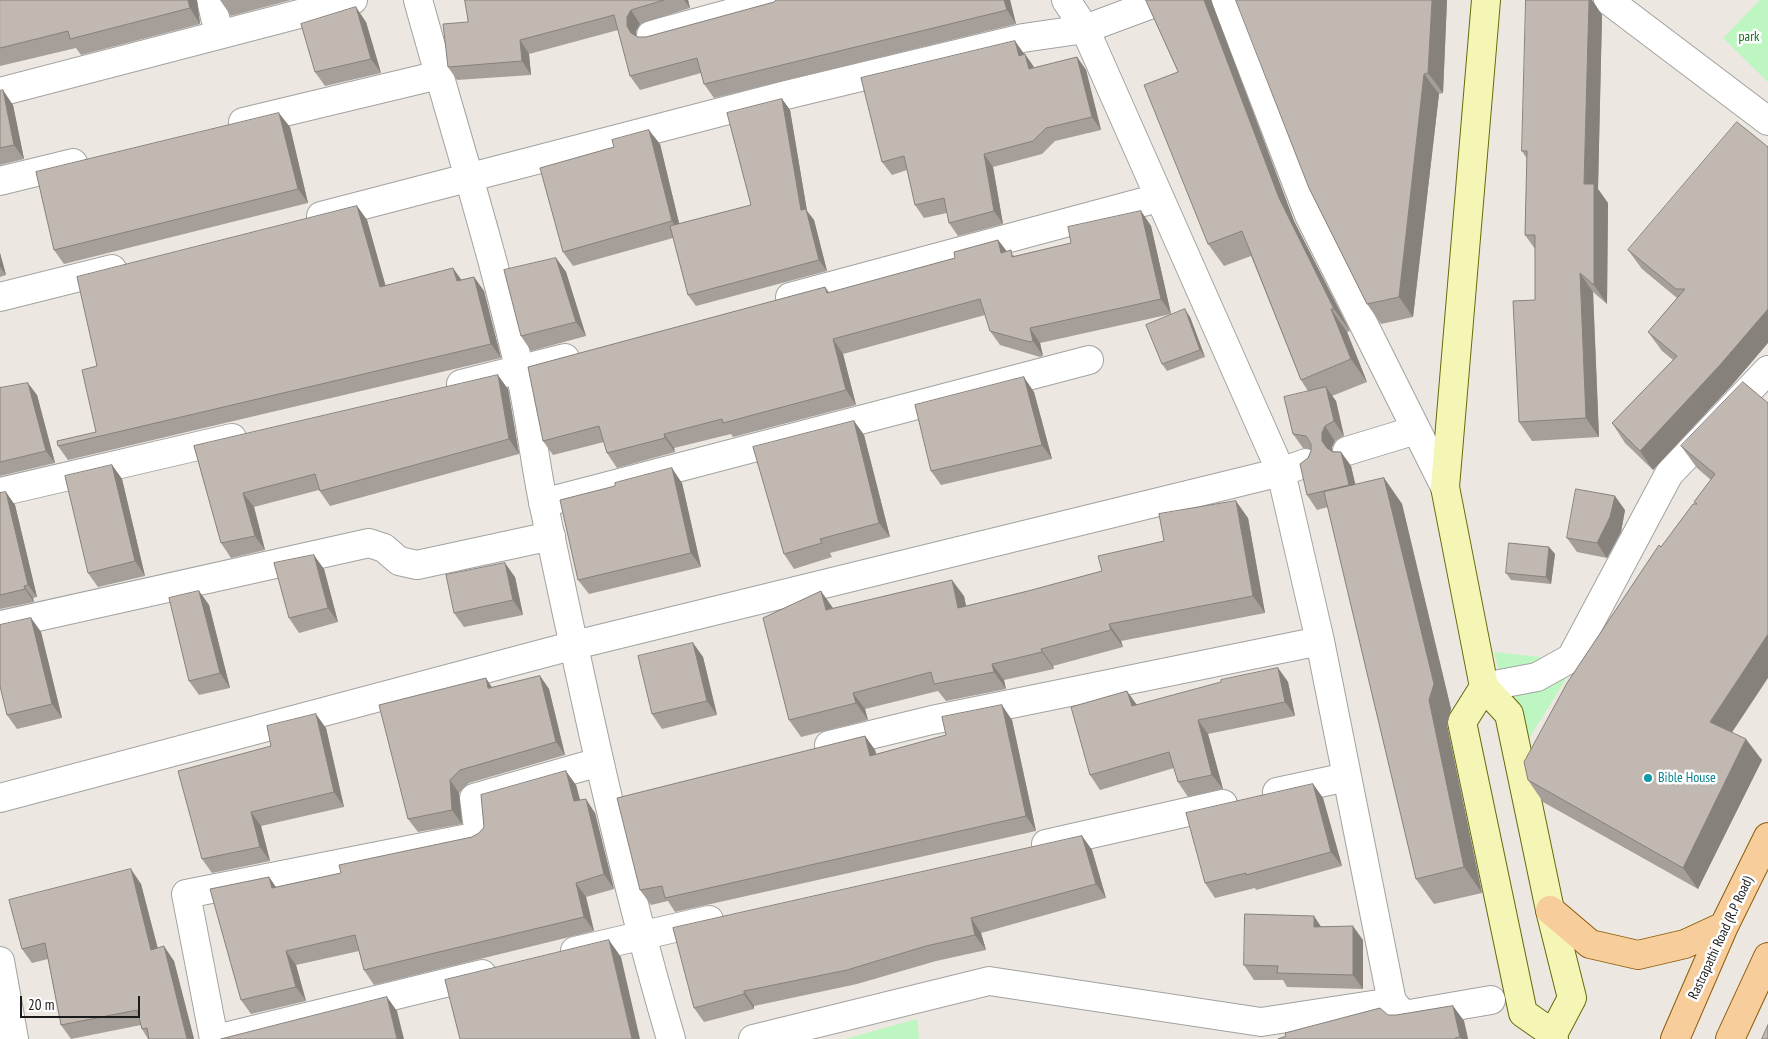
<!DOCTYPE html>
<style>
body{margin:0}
#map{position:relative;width:1768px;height:1039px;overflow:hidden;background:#ece8e1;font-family:"PT Sans Narrow",sans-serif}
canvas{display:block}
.scale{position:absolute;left:20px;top:996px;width:120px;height:22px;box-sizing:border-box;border:2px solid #1b1b1b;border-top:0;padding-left:6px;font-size:15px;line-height:18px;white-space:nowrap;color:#1b1b1b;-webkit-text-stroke:4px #fff;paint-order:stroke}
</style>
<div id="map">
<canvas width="1768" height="1039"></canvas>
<div class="scale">20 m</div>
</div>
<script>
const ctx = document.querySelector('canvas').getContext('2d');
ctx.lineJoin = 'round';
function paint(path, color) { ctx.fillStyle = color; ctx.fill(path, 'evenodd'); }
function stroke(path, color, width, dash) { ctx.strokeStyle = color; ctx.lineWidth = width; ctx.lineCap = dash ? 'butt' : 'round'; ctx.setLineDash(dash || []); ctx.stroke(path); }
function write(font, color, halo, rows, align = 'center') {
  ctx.font = font + ' "PT Sans Narrow",sans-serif'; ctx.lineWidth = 5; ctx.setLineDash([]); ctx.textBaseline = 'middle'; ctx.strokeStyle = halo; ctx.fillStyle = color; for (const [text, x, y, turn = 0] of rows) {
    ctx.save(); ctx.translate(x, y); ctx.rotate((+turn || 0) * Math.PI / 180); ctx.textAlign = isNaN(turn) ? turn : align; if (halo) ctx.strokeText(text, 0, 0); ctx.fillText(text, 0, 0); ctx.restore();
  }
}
const park = new Path2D(`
 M1760,0H1768V82L1723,38Z
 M1494,652L1577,661L1520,753Z
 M917,1019L919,1039H845Z`);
const street = new Path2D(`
 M211,0L219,34
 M418,0C452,123 491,244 519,368C530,413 534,460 544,506C582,685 619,863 671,1039
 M1066,0L1085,29L1281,472L1320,641L1392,1002L1404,1015L1491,1000
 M1226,0L1309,215L1445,487
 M1608,0L1768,121
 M651,35L779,0
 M0,92L353,0
 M243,122L439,75
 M0,181L73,163
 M321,216L786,95L1023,38L1085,29L1163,0
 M0,297L112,269
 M790,297L1158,198
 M461,384L565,358
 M1347,451L1416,430
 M0,492L232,438
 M543,503L1089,360
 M1,625L369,543L384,548L399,561L417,565L551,536
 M1484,687L1537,677L1571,658L1669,474L1768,370
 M829,745L932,720L1320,641
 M1277,792L1347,777
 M0,798L575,645L1281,472L1306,463
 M1046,844L1223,804
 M575,951L709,920
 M0,961L14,1039
 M214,1039L186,894L479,836L474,798L599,762
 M216,1039L482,974
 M753,1039L989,981L1261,1022L1392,1002`);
const secondary = new Path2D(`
 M1486,0L1445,487L1484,687L1509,714L1550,910L1572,998L1553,1034L1554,1039
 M1484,687L1462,722L1523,1013L1553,1034`);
const primary = new Path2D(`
 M1550,910L1590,944L1638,955L1685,944L1724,926
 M1675,1039L1724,926L1768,837
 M1730,1039L1768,957`);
const wall = new Path2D(`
 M0,0H197L200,24L81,55L76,48L0,66Z
 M220,0H291L231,16Z
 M465,0H688L690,8L640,24L636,31V36L638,37H646L1010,0L1016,24L714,98L704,84L701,73L640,90L630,76L618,30L529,54L531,75L457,80L448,67L468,22Z
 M1146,0H1211L1294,221L1350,331L1347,332L1367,382L1332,396L1336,401L1344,436L1335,441L1332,447V451L1341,452L1351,466L1355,485L1384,478L1402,504L1451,709L1447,725L1482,893L1434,904L1416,879L1328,507L1317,510L1307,495L1308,458L1311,450L1303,448L1293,434L1308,391L1301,380L1251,256L1224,266L1208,244L1178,72Z
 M1447,0L1443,93L1439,94L1413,317L1381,324L1367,304L1309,188Z
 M1593,1L1602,15L1598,189L1608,203L1607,304L1593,292L1599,437L1532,441L1519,422L1535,300V249L1525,235L1527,159L1522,151Z
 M366,22L381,73L325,86L315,72Z
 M1015,41L1034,68L1077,57L1086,70L1101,130L1055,141L1042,154L993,167L1003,224L958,236L949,223L947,213L924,218L915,205L907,170L892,175L882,162Z
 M0,91L13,105L24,159L0,165Z
 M782,99L790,110L807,211L814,220L827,271L696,306L688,295L673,238L573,266L563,252L660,144L679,224L751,205Z
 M290,127L308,203L64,264L54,250Z
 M1768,147L1733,384L1653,470L1625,443L1612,423L1673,360L1662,351L1648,332L1677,298L1642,269L1628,250Z
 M357,206L367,220L385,285L462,280L474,277L484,291L501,358L68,460L58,446L96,432Z
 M1141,211L1151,226L1171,314L1040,343L1043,356L1040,357L1000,345L990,331L985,315L843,354L856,405L733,437L731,434L674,448L675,452L617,468L607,453L604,442L553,455L543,441L825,287L830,293L955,258L998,240L1006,251L1015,256L1071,243Z
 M0,253L6,275L0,277Z
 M556,258L566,272L586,336L531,351L521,336Z
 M1190,317L1205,357L1167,371L1162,364Z
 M0,386L1,388L37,395L55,463L0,476Z
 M508,389L519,454L330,506L319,490L254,507L265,550L231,558L221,543L194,446Z
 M1034,392L1052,459L941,485L931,471Z
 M1768,403L1732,732L1762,760L1698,889L1543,802L1528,780L1661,547L1696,504L1694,502L1711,480L1697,468L1681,446Z
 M854,421L864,435L890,537L830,553L832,557L794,569L784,554Z
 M112,465L122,479L145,576L98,587L88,573Z
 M682,483L701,567L589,594L578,580L615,486Z
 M0,493L15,505L37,597L33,598L34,602L0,609Z
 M1625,510L1621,532L1607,558L1577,552L1567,538Z
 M1248,518L1265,613L1121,641L1123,647L1053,666L1054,669L1004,680L1006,689L946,701L938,691L865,709L868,720L801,737L789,720L833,608L964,596L966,606L1028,591L1102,571L1164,541Z
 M1549,547L1555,554L1551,584L1511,580L1506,573Z
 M324,569L338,622L299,633L289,618Z
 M515,577L523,615L464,627L454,613Z
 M199,591L209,605L230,688L199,695L189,681Z
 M31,618L41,632L62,718L17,729L7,715Z
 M693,643L703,657L717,715L662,729L652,714Z
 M1278,668L1288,682L1295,716L1208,734L1223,789L1188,797L1178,782L1174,768L1100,790L1090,775L1137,705Z
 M540,676L549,689L565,755L469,783L459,793L462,824L418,832L408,819L492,687Z
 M1012,720L1036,831L675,912L668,901L651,905L640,890L865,736L875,750L876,754Z
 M326,728L344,807L261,826L270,861L212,873L202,859L271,746Z
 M1313,784L1323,798L1342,866L1256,890L1255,888L1215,898L1205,883Z
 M576,785L580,800L595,813L614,889L586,897L594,931L374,985L364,970L359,951L296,965L306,1001L251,1014L241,1000L269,877L276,887L341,873L472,837Z
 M1082,836L1092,850L1106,898L981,933L986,950L936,961L857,984L754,1006V1009L704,1022L694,1008Z
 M141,884L157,948L174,961L194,1039H148L142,1029L141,1025L71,1039L61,1025L48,959L32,963L22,949Z
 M1321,926L1363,940V989L1287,987L1283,980H1254L1244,965Z
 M1453,1006L1464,1021L1468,1039H1278L1388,1015H1396Z`);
const shadedWall = new Path2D(`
 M188,0H197L200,24L190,8Z
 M684,0H688L690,8Z
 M1004,0H1010L1016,24L1007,10Z
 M1204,0H1211L1294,221L1350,331L1334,309L1279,198Z
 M1432,0H1447L1443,93L1428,73Z
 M1589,0H1592L1602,15L1598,189L1608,203L1607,304L1594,285L1584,184Z
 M356,7L366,22L381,73L371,59Z
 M631,10L640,24L636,31V40L640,46L627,26V17Z
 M520,40L529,54L531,75L522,61Z
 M1015,41L1024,54L1028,69L1019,56Z
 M1025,54L1034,67L1029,69Z
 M1077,57L1086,70L1101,130L1092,117Z
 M1424,74L1439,94L1413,317L1399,297Z
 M3,90L13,105L24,159L14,145Z
 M782,99L790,110L807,211L814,220L827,271L819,260L801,210Z
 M279,113L290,127L308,203L298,189Z
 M649,130L660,144L682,235L672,221Z
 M984,154L993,167L1003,224L994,211Z
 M357,206L367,220L390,301L380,287Z
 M1141,211L1151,226L1171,314L1161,299Z
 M998,240L1009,254L1001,253Z
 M0,253L6,275L0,267Z
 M556,258L566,272L586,336L576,322Z
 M453,268L463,282L457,281Z
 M1580,273L1593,292L1599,437L1586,418Z
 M474,277L484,291L501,358L491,344Z
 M1185,309L1190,317L1205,357L1200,350Z
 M1331,309L1347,332L1367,382L1351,359Z
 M1768,309V343L1733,384L1653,470L1640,451Z
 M1030,328L1040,343L1043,356L1033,341Z
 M833,339L843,354L856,405L846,390Z
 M498,375L508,389L519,454L509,439Z
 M1024,377L1034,392L1052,459L1042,445Z
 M28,383L37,395L55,463L46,451Z
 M1326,387L1336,401L1344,436L1334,421Z
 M854,421L864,435L890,537L879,523Z
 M1325,426L1335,441L1332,447V455L1337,463L1322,441V433Z
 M664,434L674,448L675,452L665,438Z
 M1341,452L1351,466L1359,499L1349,485Z
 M112,465L122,479L145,576L135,561Z
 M672,468L682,483L701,567L691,553Z
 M1384,478L1402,504L1451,709L1447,725L1482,893L1464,867L1429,700Z
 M6,492L15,505L37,597L28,585Z
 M243,493L254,507L265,550L255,536Z
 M1615,496L1625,510L1621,532L1607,558L1597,543Z
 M1236,501L1248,518L1265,613L1253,596Z
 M1549,547L1555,554L1551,584L1546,577Z
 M314,555L324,569L338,622L328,608Z
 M505,563L515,577L523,615L513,600Z
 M952,580L964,596L970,625L958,608Z
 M24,586L33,598L34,602L25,589Z
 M199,591L209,605L230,688L220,673Z
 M821,591L833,608L826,610Z
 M31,618L41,632L62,718L52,704Z
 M1109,624L1121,641L1123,647L1111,630Z
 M1768,634V678L1725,743L1710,722Z
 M693,643L703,657L717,715L707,701Z
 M1041,649L1053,666L1054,669L1042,652Z
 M992,664L1004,680L1006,689L994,672Z
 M1278,668L1288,682L1295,716L1285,702Z
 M540,676L549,689L565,755L556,742Z
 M486,678L495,692L488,688Z
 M1127,691L1137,705L1132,706Z
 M853,693L865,709L868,720L856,703Z
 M1002,705L1012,720L1036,831L1026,816Z
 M316,714L326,728L344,807L334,792Z
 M1198,720L1208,734L1223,789L1212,775Z
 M865,736L875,750L880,770L870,756Z
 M1746,739L1762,760L1698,889L1683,868Z
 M566,771L576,785L584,815L574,801Z
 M450,780L459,793L462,824L452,810Z
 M1313,784L1323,798L1342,866L1331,852Z
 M586,799L595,813L614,889L604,874Z
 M251,812L261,826L270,861L260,847Z
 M1082,836L1092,850L1106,898L1096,884Z
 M131,869L141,884L162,964L151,950Z
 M269,877L279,892L272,888Z
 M576,883L586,897L594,931L584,917Z
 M1314,916L1324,931L1314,927Z
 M971,918L981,933L986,950L975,935Z
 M1353,926L1363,940V989L1353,975Z
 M609,940L621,957L640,1039H632Z
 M164,946L174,961L194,1039H187Z
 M286,951L296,965L306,1001L296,987Z
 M744,991L754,1006V1009L744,994Z
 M387,997L397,1011L404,1039H397Z
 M1453,1006L1464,1021L1468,1039H1462L1460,1037Z`);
const building = new Path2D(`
 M0,0H188L190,8L70,39L68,31L0,48Z
 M465,0H664L631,10L627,17V26L631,33L638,37H646L774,2L776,0H1004L1007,10L704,84L697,58L630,76L614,15L520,40L522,61L448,67L443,24L468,22Z
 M1146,0H1204L1279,198L1334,309H1331L1351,359L1301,380L1242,231L1208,244L1144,85L1178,72Z
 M1236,0H1432L1428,73L1424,74L1399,297L1367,304L1309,188Z
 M1526,0H1589L1584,184H1594V285L1580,273L1586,418L1519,422L1513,301L1535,300V235H1525L1527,151H1522Z
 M356,7L371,59L315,72L301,24Z
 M1015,41L1019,56L1025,54L1029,69L1077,57L1092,117L1046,128L1033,141L984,154L994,211L949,223L944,198L915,205L904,156L882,162L861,78Z
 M3,90L14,145L0,148V91Z
 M782,99L801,210L806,209L819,260L688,295L670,226L751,205L727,113Z
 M279,113L298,189L54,250L36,172Z
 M1737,122L1768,147V309L1720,365L1640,451L1612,423L1677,356L1648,332L1685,289H1676L1628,250Z
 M649,130L672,221L563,252L540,168L614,147L612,140Z
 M357,206L380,287L453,268L457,281L474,277L491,344L58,446L57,441L96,432L82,370L97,366L77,277Z
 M1141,211L1161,299L1030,328L1033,341L1030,342L990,331L980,299L833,339L846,390L723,423L722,419L664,434L665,438L607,453L599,426L543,441L528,367L825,287L827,293L955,258L954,252L998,240L1001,253L1011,250L1012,257L1071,243L1068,227Z
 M556,258L576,322L521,336L504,270Z
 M1185,309L1200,350L1162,364L1146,325Z
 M498,375L509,439L320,491L315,474L243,493L255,536L221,543L194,446Z
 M1024,377L1042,445L931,471L915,405Z
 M1743,382L1768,403V634L1710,722L1746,739L1683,868L1528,780L1524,762L1567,683L1659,545L1661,547L1693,504H1697L1694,502L1715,474L1681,446Z
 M28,383L46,451L0,462V388Z
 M1326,387L1334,421L1325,426L1322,433V441L1327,448L1333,452H1341L1349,485L1307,495L1300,464L1308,458L1311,451V444L1306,436L1293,434L1284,397Z
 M854,421L879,523L820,539L822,543L784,554L753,447Z
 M112,465L135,561L88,573L65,476Z
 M672,468L691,553L578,580L560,500L615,486V483Z
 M1384,478L1434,684L1429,700L1464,867L1416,879L1324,492Z
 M1576,489L1615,496L1610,517L1597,543L1567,538Z
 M6,492L28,585L24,586L25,589L0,595V493Z
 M1236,501L1253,596L1109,624L1111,630L1041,649L1042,652L992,664L994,672L934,684L931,672L853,693L856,703L789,720L763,618L821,591L826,610L952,580L958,608L1028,591L1102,571L1098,556L1164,541L1159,514Z
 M1509,543L1549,547L1546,577L1506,573Z
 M314,555L328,608L289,618L274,563Z
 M505,563L513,600L454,613L446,575Z
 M199,591L220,673L189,681L169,598Z
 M31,618L52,704L7,715L0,686V625Z
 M693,643L707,701L652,714L638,656Z
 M1278,668L1285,702L1198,720L1212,775L1178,782L1169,752L1090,775L1071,707L1127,691L1132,706L1221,682V680Z
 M540,676L556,742L460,770L450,780L452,810L408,819L379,705L486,678L488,688Z
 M1002,705L1026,816L665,898L662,886L640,890L617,798L865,736L870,756L946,735L942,717Z
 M316,714L334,792L251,812L260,847L202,859L178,771L271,746L267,726Z
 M566,771L574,801L586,799L604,874L576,883L584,917L364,970L355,935L286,951L296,987L241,1000L210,889L269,877L272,888L341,873L339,865L472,837L479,833L484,827L481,795Z
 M1313,784L1331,852L1246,875V873L1205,883L1186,813Z
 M1082,836L1096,884L971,918L975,935L926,946L847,970L744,991V994L694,1008L673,928Z
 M131,869L151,950L164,946L187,1039H149L147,1028L142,1029L137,1010L61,1025L45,943L22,949L9,900Z
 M1245,914L1314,916V927L1353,926V975L1277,973L1278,966L1244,965Z
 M609,940L632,1039H460L445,980Z
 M387,997L397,1039H221Z
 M1453,1006L1460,1037L1455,1038V1039H1278L1286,1036L1285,1033L1380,1008L1388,1015H1396Z
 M1768,1025V1039H1762Z`);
const markers = [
 [1648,778,5,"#0f9aa8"]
];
const parkNames = [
 ["park",1749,37]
];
const cultureNames = [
 ["Bible House",1658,778]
];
const streetNames = [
 ["Rastrapathi Road (R.P Road)",1721,938,-65]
];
paint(park, '#bef6c1');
stroke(street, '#a2a2a2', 30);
stroke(secondary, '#646b09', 30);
stroke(primary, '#8c5c06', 30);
stroke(street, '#fff', 28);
stroke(secondary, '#f5f6b5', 28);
stroke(primary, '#f7cd9b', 28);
paint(wall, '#a69e98');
paint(shadedWall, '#87817c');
paint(building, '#c1b8b1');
stroke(building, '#87817c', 1);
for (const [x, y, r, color] of markers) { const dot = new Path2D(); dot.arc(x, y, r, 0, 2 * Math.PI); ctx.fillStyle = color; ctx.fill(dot); stroke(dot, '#fff', 2); }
write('14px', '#107315', '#fff', parkNames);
write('14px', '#0d838f', '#fff', cultureNames, 'left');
write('14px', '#1b1b1b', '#fff', streetNames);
</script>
